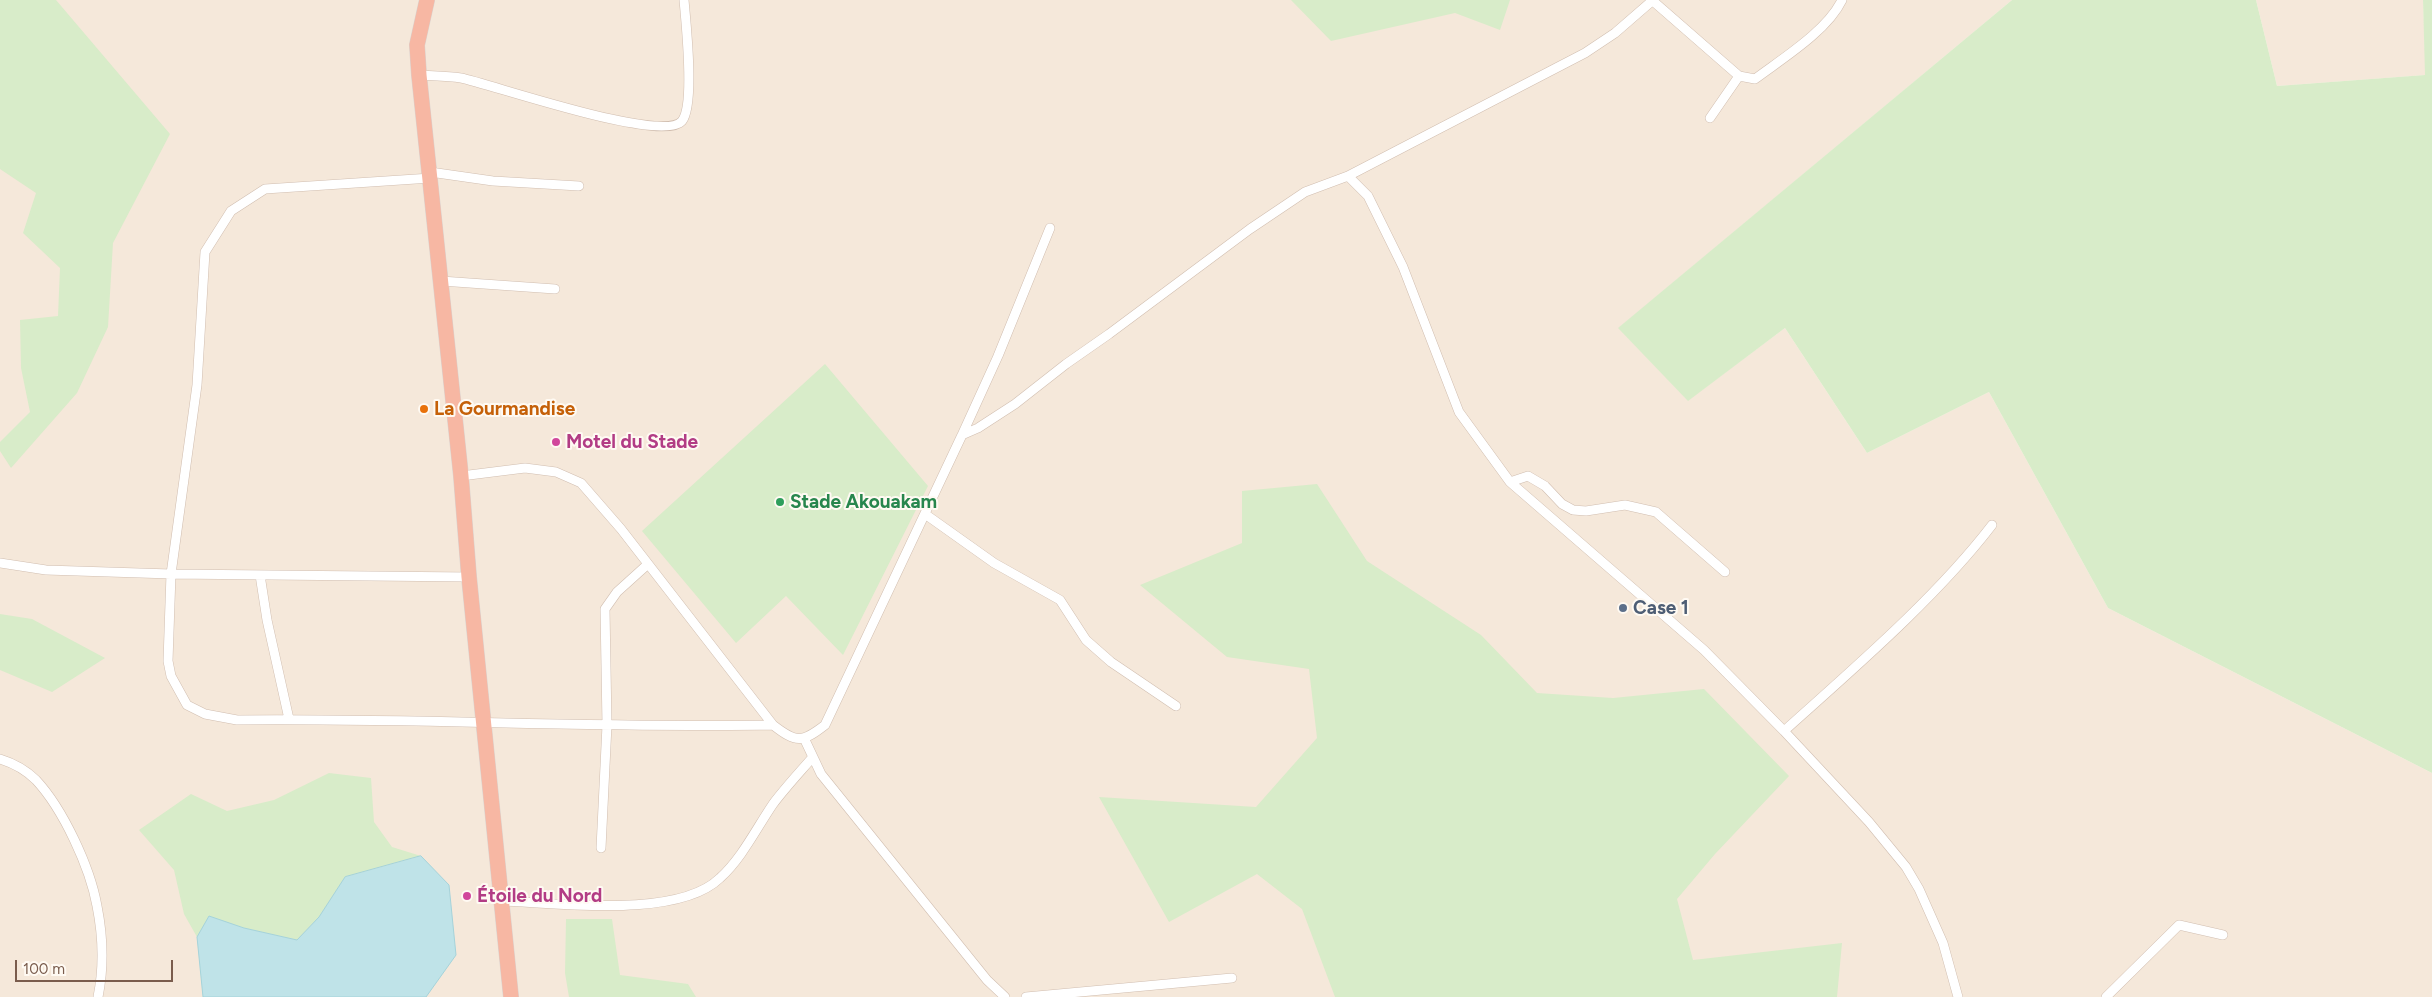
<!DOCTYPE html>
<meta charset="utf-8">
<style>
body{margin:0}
#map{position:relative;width:2432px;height:997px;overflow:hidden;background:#fdf6ec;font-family:Figtree,sans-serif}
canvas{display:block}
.scale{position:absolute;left:15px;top:960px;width:158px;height:22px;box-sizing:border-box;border:2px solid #7a5c4d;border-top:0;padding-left:6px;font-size:15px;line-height:18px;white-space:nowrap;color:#7a5c4d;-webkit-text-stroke:4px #fffaf3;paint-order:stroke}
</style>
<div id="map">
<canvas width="2432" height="997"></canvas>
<div class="scale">100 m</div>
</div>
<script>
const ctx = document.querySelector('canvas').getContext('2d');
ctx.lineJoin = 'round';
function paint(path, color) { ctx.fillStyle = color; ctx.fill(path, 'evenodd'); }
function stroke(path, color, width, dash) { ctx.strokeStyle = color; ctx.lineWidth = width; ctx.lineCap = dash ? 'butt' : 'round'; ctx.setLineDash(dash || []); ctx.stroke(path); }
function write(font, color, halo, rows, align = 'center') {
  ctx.font = font + ' Figtree,sans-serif'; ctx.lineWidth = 4; ctx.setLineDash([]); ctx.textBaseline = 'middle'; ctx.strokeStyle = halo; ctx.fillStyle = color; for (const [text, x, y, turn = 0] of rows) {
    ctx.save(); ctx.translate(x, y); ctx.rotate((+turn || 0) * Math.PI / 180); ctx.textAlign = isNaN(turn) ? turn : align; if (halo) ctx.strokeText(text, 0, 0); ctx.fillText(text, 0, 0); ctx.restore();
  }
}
const residential = new Path2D(`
 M0,0H2012L1619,328L1688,400L1785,328L1867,453L1989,392L2108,608L2432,773V997H0Z
 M2256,0H2423L2426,75L2277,86Z`);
const green = new Path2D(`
 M0,0H56L170,134L113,243L108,327L77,393L11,468L0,451V442L30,412L21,368L20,320L58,316L60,268L23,233L36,193L0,169Z
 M1291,0H1510L1500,30L1455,13L1331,41Z
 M2012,0H2256L2277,86L2425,75L2423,0H2432V773L2108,608L1989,392L1867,453L1785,328L1688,401L1618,328Z
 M825,364L928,486L843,655L786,596L736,643L642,531Z
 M1317,484L1367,561L1481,635L1537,693L1613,698L1704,689L1789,776L1715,854L1677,899L1693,960L1842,943L1837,997H1335L1302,909L1257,874L1169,922L1099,797L1256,807L1317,738L1309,669L1227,657L1140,585L1242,543V491Z
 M0,614L32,619L105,658L52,692L0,670Z
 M329,773L371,778L374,822L392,847L421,856L345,877L319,917L297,940L244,928L210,917L197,937L184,914L174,870L139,830L191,794L227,811L274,800Z
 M566,919H612L620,975L688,984L696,997H569L565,973Z`);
const water = new Path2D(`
 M421,856L449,885L456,955L426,997H203L197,937L209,916L244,928L297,940L319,917L345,877Z`);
const street = new Path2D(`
 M1653,1L1739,76L1755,79C1783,58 1827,31 1842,0
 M419,75C433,76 447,76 461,78C494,85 663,144 682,121C695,105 686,23 684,0
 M1710,118L1739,76
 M430,172L493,181L579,186
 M1348,176L1585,53L1615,33L1653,0
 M431,178L265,189L231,211L205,252L197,385L171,574L168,661L171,676L187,705L205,714L237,720C416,718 595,728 773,725
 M441,281L555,289
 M962,435L998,356L1050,228
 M461,476L525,468L556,472L581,483L621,529L773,725C796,743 802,743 825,725L962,435L978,428L1015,404L1066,364L1109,334L1250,229L1305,192L1348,176L1368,196L1403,267L1459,412L1510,482L1704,650L1784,731L1869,822L1906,867L1919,889L1943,943L1958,997
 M1510,482L1528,476L1545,486L1562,504L1573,510L1586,511L1625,505L1656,512L1725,572
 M925,514L994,563L1060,600L1086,640L1111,662L1176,706
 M0,563L46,570L171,574L469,577
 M260,575L267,620L289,719
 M1784,731C1853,669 1936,598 1992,525
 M804,738L821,774L987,980L1005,997
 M0,759C13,763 26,770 36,780C63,809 90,867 97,906C103,936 104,967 98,997
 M601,848L607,725L605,609L617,592L648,564
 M502,901C558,903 678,919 720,878C742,858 756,829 773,804C785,788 799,773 812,758
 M1026,997L1232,978
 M2106,997L2179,925L2223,935`);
const highway = new Path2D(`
 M427,0L417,45L419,75L461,476L469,577L511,997`);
const markers = [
 [424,409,5,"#e8710a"],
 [556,442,5,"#d1479c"],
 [780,502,5,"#2e9e5b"],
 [1623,608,5,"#5c6f8a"],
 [467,896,5,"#d1479c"]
];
const foodNames = [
 ["La Gourmandise",434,409]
];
const hotelNames = [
 ["Motel du Stade",566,442],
 ["Étoile du Nord",477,896]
];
const leisureNames = [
 ["Stade Akouakam",790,502]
];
const serviceNames = [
 ["Case 1",1633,608]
];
paint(residential, '#f5e8da');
paint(green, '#d8ecc9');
paint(water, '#bfe3e8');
stroke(water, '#a5d3da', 1);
stroke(street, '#d1beb0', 10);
stroke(highway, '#dad1cd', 16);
stroke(street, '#fff', 9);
stroke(highway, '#f7b7a3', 15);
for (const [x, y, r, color] of markers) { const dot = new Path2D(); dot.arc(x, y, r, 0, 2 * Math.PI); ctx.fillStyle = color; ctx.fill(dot); stroke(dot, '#fffaf3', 2); }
write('bold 19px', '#c56008', '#fffaf3', foodNames, 'left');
write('bold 19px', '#b23c85', '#fffaf3', hotelNames, 'left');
write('bold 19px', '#27864d', '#fffaf3', leisureNames, 'left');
write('bold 19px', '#4e5e75', '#fffaf3', serviceNames, 'left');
</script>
